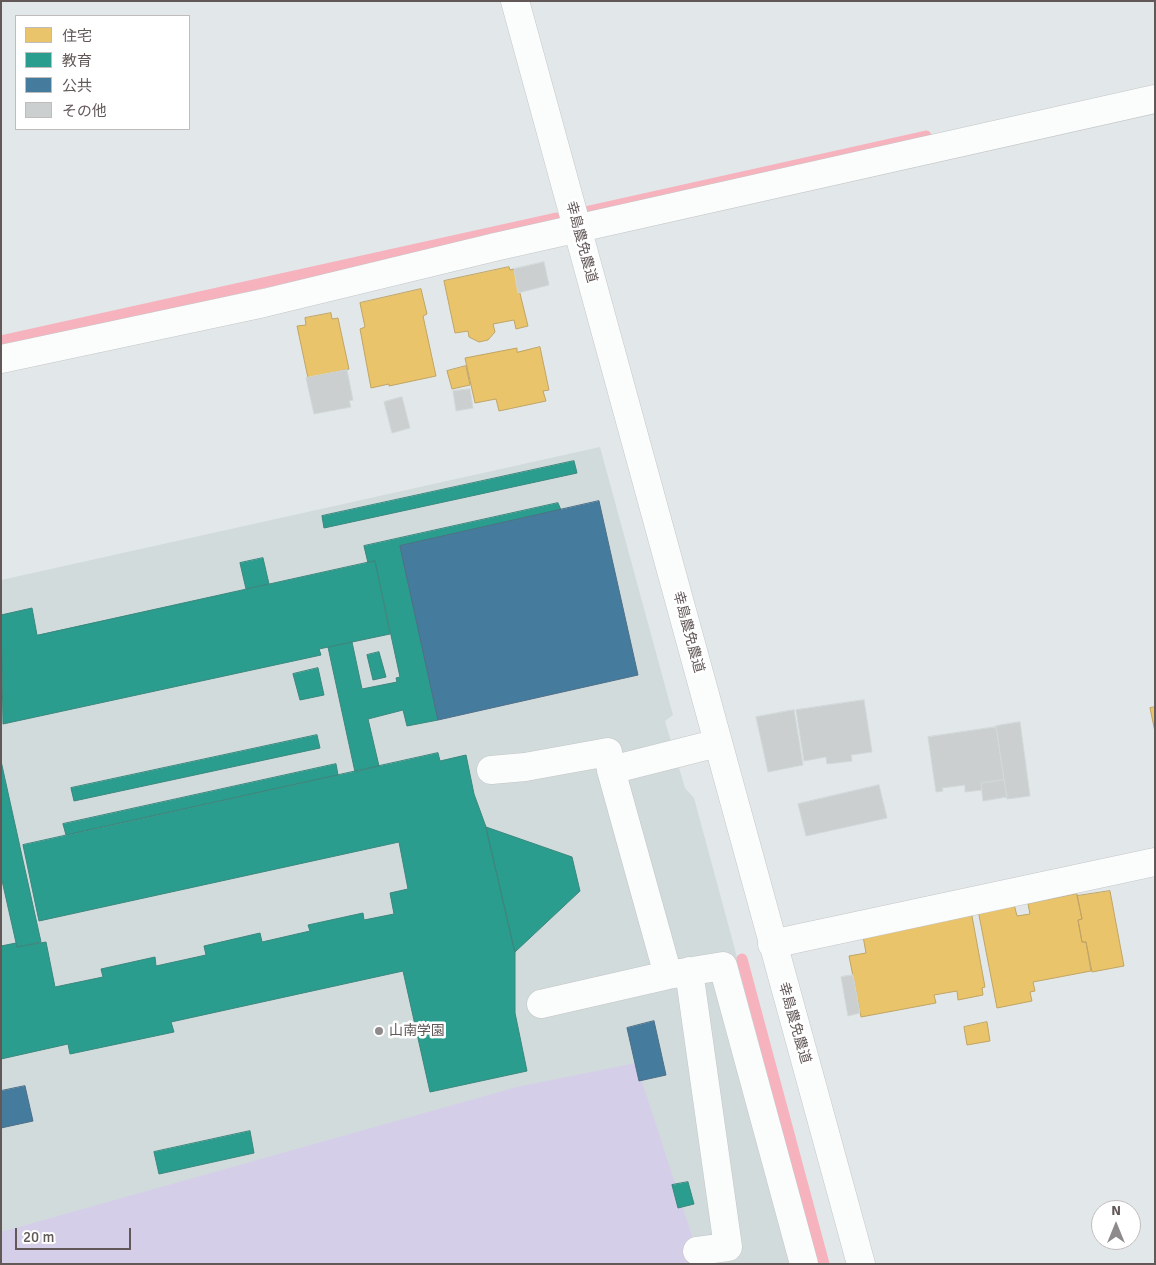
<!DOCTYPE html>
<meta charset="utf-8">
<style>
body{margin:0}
#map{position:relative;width:1156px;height:1265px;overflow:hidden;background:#e2e8ea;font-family:Signika,"Noto Sans JP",sans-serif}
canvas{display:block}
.frame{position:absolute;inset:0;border:2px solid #625858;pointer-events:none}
.legend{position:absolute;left:15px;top:15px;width:175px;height:115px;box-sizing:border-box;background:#fff;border:1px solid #c0bcbc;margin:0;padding:6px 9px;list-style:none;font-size:15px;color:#625858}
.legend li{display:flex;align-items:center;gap:10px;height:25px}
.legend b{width:25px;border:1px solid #c0bcbc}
.north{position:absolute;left:1091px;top:1200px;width:50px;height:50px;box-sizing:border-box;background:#fff;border:1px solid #c0bcbc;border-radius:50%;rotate:0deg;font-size:14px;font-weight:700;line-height:20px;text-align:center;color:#625858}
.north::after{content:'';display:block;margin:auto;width:18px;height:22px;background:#8f8a8b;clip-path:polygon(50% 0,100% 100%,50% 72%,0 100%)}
.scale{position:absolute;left:15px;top:1228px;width:116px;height:22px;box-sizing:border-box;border:2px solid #625858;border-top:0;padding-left:6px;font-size:15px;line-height:18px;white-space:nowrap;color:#625858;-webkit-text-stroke:4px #fff;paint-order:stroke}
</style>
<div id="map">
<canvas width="1156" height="1265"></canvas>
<div class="frame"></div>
<ul class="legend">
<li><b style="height:14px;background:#e9c46a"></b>住宅</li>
<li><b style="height:14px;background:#2a9d8f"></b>教育</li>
<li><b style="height:14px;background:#457b9d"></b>公共</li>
<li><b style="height:14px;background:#cbcfd0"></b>その他</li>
</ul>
<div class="north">N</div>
<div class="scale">20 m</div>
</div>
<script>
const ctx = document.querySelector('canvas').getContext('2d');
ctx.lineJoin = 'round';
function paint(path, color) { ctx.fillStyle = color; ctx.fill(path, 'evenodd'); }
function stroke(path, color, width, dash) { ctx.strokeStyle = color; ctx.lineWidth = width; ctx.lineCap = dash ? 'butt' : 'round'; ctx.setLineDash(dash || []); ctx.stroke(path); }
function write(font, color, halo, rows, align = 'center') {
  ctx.font = font + ' Signika,"Noto Sans JP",sans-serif'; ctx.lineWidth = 5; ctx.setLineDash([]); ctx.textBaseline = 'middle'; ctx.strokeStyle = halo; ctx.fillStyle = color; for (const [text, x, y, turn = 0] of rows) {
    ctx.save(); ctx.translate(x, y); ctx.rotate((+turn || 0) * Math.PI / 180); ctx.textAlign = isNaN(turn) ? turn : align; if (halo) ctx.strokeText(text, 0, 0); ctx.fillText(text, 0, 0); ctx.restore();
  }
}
const education = new Path2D(`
 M600,447L673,715L665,721L685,788L694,798L820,1264H1V580Z`);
const green = new Path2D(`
 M636,1063L697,1251L698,1264H1V1232L517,1087Z`);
const homes = new Path2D(`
 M509,267L510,270L514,269L528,326L516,329L514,320L493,324L495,332L488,340L479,342L469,337L468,331L455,333L444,281Z
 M421,289L427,314L423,316L436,376L389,386V384L371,388L360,329L365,327L360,303Z
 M331,313L332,319L338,318L349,369L308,378L297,326L306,325L305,318Z
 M540,347L549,390L543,391L546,401L499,411L496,399L475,403L465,358L517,348V352Z
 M466,366L470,385L452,389L447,371Z
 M1155,707V732L1150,708Z
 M1110,891L1124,966L1092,972L1086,942H1082L1078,920L1082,919L1077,896Z
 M1077,894L1082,919L1078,920L1082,942H1086L1091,971L1033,982L1035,991L1030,992L1032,1001L997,1008L978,910L1014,904L1017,916L1030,914L1028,904Z
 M972,916L985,987L982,988L983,995L958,1000L957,991L934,995L936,1003L861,1017L849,956L866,953L863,936Z
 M987,1022L990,1041L967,1045L964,1027Z`);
const schools = new Path2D(`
 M574,461L577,473L324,528L322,516Z
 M558,503L561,510L400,546L438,720L407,726L403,710L368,719L379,766L355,772L328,647L352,642L362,689L397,682L396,678L400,677L375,561L368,563L364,546Z
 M263,558L269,584L246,589L240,563Z
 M375,561L390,634L319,649L321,655L3,724L1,615L32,608L37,635Z
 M379,652L386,677L373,680L367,655Z
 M318,668L324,695L300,700L293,674Z
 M317,735L320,748L74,801L71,788Z
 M438,753L440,761L466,755L474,794L486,827L515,952V1013L527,1071L430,1092L403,971L171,1022L174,1032L70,1054L68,1044L1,1059V946L16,943L17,947L46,942L55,987L103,977L101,969L155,957L156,966L206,955L204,946L260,933L262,942L310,931L308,925L363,913L364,920L394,914L390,893L408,889L399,842L39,921L23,845Z
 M1,761L41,942L17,947L1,876Z
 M336,764L338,775L66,835L63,824Z
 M486,827L572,857L580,891L515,952Z
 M250,1131L254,1153L159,1174L154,1152Z
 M688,1182L694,1204L678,1208L672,1185Z`);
const public = new Path2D(`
 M599,501L638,675L438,720L400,546Z
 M654,1021L666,1075L639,1081L627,1028Z
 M25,1086L33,1121L1,1128V1091Z`);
const stream = new Path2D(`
 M589,211L926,136
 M1,341L556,218
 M742,959L824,1264`);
const building = new Path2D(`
 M544,262L549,285L518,293L514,269Z
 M347,370L353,400L349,401L351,407L314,414L306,378Z
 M470,389L473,408L456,411L453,391Z
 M402,397L410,428L392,433L384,402Z
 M864,700L872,752L851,755L852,761L827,764L826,757L804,761L796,710Z
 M794,710L803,765L768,772L756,717Z
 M1020,722L1030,796L1007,799L996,726Z
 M996,727L1004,780L981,783L982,790L965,792V785L942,788L943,791L936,792L928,737Z
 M1004,780L1007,797L983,801L981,783Z
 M879,785L887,818L806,836L798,804Z
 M853,975L860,1013L848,1016L841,977Z`);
const minor = new Path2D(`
 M515,1L861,1264
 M1,359L264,303L495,247L1155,99
 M491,770L525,767L608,752L611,770
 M772,944L1155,862
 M689,971L728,1247L697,1251
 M668,975L723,966L804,1264
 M541,1004L668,975L611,770L718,743`);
const markers = [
 [379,1031,5,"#8f8a8b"]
];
const streetNames = [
 ["幸島農免農道",581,242,75],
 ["幸島農免農道",688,632,75],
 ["幸島農免農道",794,1023,74]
];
const poiNames = [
 ["山南学園",389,1031]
];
paint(education, '#d1dbdc');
paint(green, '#d5cee9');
paint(homes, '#e9c46a');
stroke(homes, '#c0a465', 1);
paint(schools, '#2a9d8f');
stroke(schools, '#3b887e', 1);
paint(public, '#457b9d');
stroke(public, '#4e7088', 1);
stroke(stream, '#f6b3be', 11);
paint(building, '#cbcfd0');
stroke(building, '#d1d8d9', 1);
stroke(minor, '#c5c5c6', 29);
stroke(minor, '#fbfcfc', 28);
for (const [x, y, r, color] of markers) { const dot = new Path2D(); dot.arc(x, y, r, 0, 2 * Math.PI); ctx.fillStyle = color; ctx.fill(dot); stroke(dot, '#fff', 2); }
write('14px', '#625858', '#fff', streetNames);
write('14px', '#625858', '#fff', poiNames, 'left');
</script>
